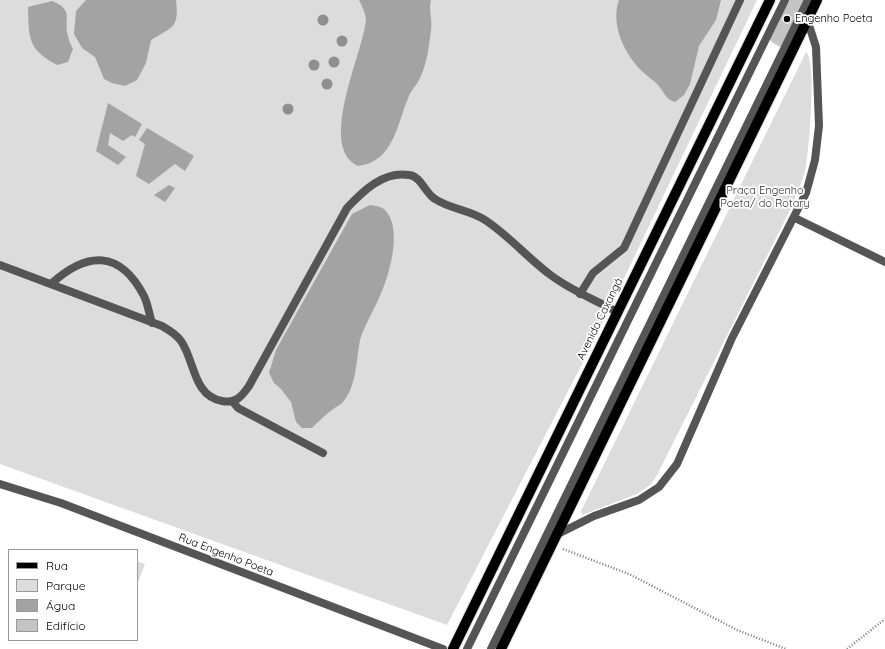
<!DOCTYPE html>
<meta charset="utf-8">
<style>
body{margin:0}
#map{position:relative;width:885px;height:649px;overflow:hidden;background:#fff;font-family:Quicksand,sans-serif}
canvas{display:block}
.legend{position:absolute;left:8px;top:549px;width:130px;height:92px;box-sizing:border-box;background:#fff;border:1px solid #999;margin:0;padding:5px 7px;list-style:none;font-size:12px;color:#000}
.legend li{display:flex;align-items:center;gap:8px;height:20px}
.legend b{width:20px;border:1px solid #999}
</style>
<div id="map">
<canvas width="885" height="649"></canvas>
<ul class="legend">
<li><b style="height:5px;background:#000"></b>Rua</li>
<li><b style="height:11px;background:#dcdcdc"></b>Parque</li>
<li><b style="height:11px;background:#a3a3a3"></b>Água</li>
<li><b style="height:11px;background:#c4c4c4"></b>Edifício</li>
</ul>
</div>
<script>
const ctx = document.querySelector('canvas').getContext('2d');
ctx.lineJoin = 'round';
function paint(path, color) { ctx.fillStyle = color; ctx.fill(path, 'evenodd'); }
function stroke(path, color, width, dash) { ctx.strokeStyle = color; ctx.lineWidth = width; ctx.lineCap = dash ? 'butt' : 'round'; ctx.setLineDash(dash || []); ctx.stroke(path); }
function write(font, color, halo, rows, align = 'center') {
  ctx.font = font + ' Quicksand,sans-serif'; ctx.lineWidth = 3.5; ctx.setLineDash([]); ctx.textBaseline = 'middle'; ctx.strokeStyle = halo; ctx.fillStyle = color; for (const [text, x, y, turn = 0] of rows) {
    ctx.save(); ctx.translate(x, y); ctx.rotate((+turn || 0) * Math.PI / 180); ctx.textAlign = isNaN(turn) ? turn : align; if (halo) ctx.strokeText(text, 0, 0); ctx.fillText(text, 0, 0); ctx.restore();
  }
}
const green = new Path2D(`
 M0,0H757L595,339L447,625L0,464Z
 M806,52C817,61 809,149 806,166C803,181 796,196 790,210L656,477L650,485L637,494L582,515L581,511L586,501Z
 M137,561L145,564L137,585Z`);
const water = new Path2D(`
 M86,0H176C179,28 174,26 151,40L146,63L137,80L125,86L112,83L104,79L95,57L82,48L74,34L76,11Z
 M359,0H431C428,10 433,20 431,30C429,46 427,64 420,78C417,85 411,90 409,96C397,123 394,162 358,166C317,147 363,53 366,20C366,14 362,6 359,0Z
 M619,0H721L716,20L699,46L690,84L684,95L675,102C665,100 663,89 656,83C652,79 647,76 644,73C625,56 610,25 619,0Z
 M52,1C75,10 63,19 68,36C69,41 71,45 73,49L68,62L57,65C27,49 29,38 28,7Z
 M108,103L142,124L135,137L132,135L123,141L110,133L108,145L126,157L118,165L96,151Z
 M147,128L194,156L185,171L175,164L149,184L136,176L145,144L139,140Z
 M169,185L175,188L165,202L154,195Z
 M370,205C375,206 380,206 384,209C404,227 389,277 379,298C373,312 364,326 360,340C356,360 357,387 342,403C339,406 335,407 332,410C325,415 318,422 312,428H302L296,422L291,402L281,389L274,383L269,373L276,350L352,214Z`);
const shadow = new Path2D(`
 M787,0L789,51L774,44L768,38Z`);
const building = new Path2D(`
 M786,0H806L783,46L767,38Z`);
const path = new Path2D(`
 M563,549L629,574L737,630L786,649
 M847,649L885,619`);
const lane = new Path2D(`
 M0,265L162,326C169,330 176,334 181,341C195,361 193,396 222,401C236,404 242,396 249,386L347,208C363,191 383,171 409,175C421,176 425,193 435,199C450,209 470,210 485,220C508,235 527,257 548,273C569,290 594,299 617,312
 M51,284C87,251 120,250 144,296C148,304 149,314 152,323
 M580,294L593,273L624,248L740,0
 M232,401L238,408L323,453
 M467,649L785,0
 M491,649L808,0`);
const street = new Path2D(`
 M795,218L885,262
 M0,484L61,503L443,649
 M556,535L594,516L639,500L659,487L677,464L732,338L806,193L815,160L819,126L816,47L807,19`);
const primary = new Path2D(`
 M453,649L770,0
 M501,649L817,0`);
const trees = [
 [323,20],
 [342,41],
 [334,62],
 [314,65],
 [327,84],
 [288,109]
];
const markers = [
 [787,19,4,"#000"]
];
const poiNames = [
 ["Engenho Poeta",795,19]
];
const parkNames = [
 ["Praça Engenho",765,191],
 ["Poeta/ do Rotary",765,204]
];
const streetNames = [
 ["Avenida Caxangá",600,319,-64],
 ["Rua Engenho Poeta",226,555,21]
];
paint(green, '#dcdcdc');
paint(water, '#a3a3a3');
paint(shadow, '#0003');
paint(building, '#c4c4c4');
stroke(primary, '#dbdbdb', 12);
stroke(path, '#777', 2.5, [1, 2]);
stroke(lane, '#555', 8);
stroke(street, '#555', 8);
stroke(primary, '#000', 10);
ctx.fillStyle = '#8f8f8f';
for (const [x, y] of trees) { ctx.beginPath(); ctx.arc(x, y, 5.5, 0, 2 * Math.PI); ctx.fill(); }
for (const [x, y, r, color] of markers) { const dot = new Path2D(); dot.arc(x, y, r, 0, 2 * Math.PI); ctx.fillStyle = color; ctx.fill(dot); stroke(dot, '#fff', 1.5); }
write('11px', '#000', '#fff', poiNames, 'left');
write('11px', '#333', '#fff', parkNames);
write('11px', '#000', '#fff', streetNames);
</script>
